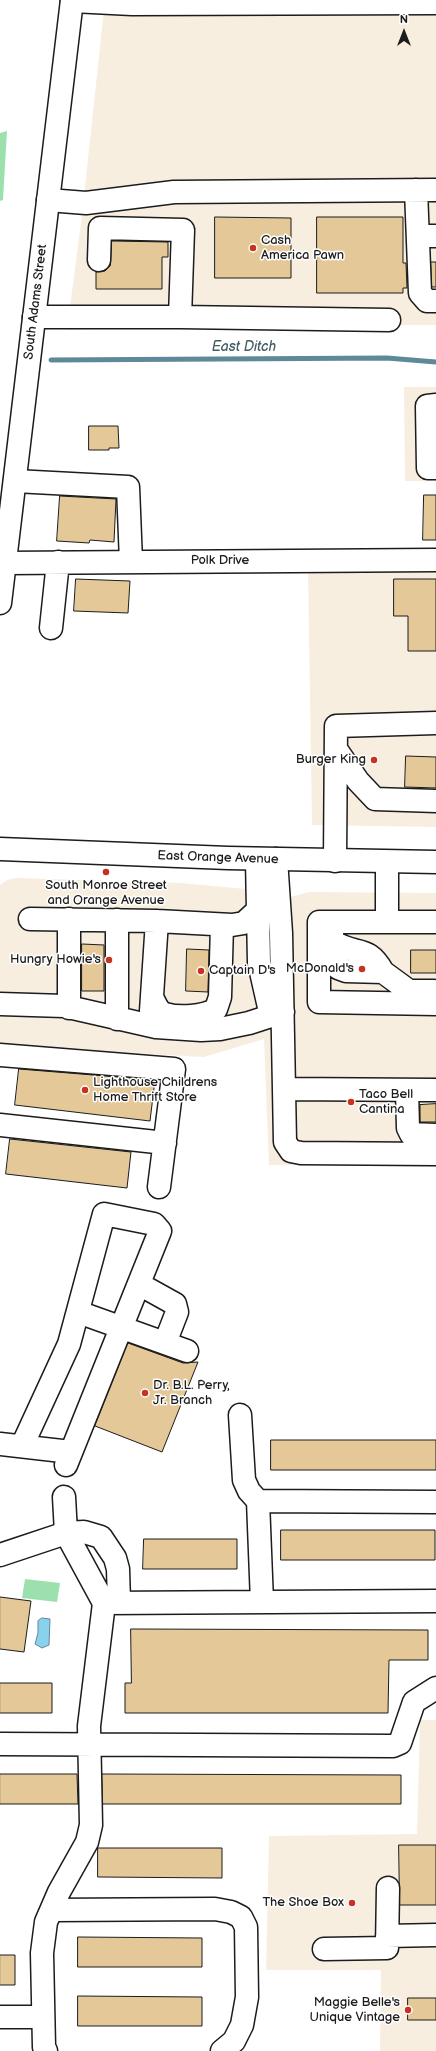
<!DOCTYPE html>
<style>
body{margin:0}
#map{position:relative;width:436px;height:2051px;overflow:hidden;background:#fff;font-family:"Balsamiq Sans",sans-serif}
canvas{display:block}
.north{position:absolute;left:384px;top:12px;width:40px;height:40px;-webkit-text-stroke:3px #fff;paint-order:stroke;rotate:0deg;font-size:11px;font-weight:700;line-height:16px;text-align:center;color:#1c1c1c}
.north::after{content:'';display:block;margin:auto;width:14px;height:18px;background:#1c1c1c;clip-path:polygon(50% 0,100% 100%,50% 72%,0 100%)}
</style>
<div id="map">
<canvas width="436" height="2051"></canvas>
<div class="north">N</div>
</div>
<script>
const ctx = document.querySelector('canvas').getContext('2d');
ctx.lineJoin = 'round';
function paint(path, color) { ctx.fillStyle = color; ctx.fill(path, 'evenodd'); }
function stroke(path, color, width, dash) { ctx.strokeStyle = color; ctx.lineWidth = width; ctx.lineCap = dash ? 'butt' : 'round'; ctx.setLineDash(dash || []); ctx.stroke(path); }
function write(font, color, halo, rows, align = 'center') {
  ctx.font = font + ' "Balsamiq Sans",sans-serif'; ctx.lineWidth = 3; ctx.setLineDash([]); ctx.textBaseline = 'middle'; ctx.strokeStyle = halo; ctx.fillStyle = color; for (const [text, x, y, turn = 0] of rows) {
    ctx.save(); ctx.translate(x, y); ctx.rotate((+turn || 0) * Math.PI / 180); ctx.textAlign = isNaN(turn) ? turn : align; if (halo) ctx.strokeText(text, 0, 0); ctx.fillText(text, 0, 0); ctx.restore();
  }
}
const built = new Path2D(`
 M105,0H436V325H206L67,330L82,215Z
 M404,387H436V481H405Z
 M436,567V827L312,825L308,569Z
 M16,878L180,883L268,891L290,897L309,892L436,893V1167L269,1165L264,1039L204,1057L106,1052L0,1043V885L7,880Z
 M420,1720H436V2051H380L381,1970H266L269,1836L417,1834Z`);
const green = new Path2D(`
 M7,131L3,200L0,201V133Z
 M25,1579L60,1583L57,1602L22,1598Z`);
const water = new Path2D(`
 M42,1618L50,1619L49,1645L42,1648L35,1644L38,1633V1621Z`);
const stream = new Path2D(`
 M51,360L387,358L436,362`);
const building = new Path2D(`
 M215,217L291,218V278H215Z
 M317,217H403V263H406L407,288H403V293H317Z
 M112,241L168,242V257H162V289H96V272L105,271L110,266Z
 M431,262H436V287H432Z
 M89,426H118L119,448H109V450H89Z
 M424,495H436V540H423Z
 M60,496L116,499L114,542L90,540L89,543L57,541Z
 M76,579L130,581L128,613L74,611Z
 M394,579H436V651H408V616H394Z
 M406,756L436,757V788L405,787Z
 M82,944L104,945V991H82Z
 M187,949L209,950L208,992L186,991Z
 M411,950H436V973H411Z
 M19,1069L155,1080L150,1121L15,1105Z
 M436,1104V1122H420V1105Z
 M10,1139L131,1152L127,1188L6,1174Z
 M128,1343L183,1363L198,1362L162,1452L95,1426Z
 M271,1440H436V1470H271Z
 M281,1530H435V1560H281Z
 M144,1539H237V1569H143Z
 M0,1597L31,1601L24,1652L0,1649Z
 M131,1629L428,1630V1660H389L388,1713H125V1683H131Z
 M0,1683H52V1713H0Z
 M0,1774H77L78,1804H0Z
 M102,1774L401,1775V1804H103Z
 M399,1845H436V1905H400Z
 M98,1848H222V1878L98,1877Z
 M78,1937L202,1938V1967H78Z
 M0,1955H15V1985H0Z
 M78,1996L202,1997V2026H78Z
 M408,1998H436V2020H408Z`);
const minor = new Path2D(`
 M72,1L132,4L436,3
 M416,190L420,293L427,301H436
 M48,200L86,203L174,192L436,190
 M418,236H436
 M99,260L100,228L183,230L180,317
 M34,317H180L389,320
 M436,405L427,406L428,468H436
 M15,481L128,487L131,562
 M5,563L436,560
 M51,628L58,562
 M336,749L358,781L375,799L436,801
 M257,859L259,963L271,1016
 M276,859L281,933L285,1142L291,1151L301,1153L436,1154
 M335,861L336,726L436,723
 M387,862V922
 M30,919L157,921L232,925L244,923L258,910
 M117,920V1019
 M436,922H319V1002L436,1004
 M332,933L333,960L338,968L346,971L383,972L409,991H434
 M332,941C356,957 367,943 383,972
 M152,997C155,1003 158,1012 165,1014C179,1018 204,1017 216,1009L220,997L222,925
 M0,1004L64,1006L156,1027L201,1030L220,1029L249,1023L283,1012
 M69,1008V919
 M151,1011L157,921
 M0,1055L174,1069L159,1187
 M284,1089L436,1090
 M407,1090L408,1128L411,1134L436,1135
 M0,1125L165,1143
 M139,1284L175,1304L177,1312L165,1343
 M78,1312L187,1351
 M240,1415L244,1480L249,1491L258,1501L262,1602
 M0,1444L71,1452
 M22,1446L69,1344L104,1214L154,1224L160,1231L66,1465
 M258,1501L436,1502
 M0,1555L66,1533L84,1532L101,1537L115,1558L118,1569L119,1602
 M104,1603L436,1601
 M0,1744L393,1746L400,1743L414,1702L436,1688
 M52,1910L215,1909L231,1912L241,1917L246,1927L247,1997L242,2025L234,2041L222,2051
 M387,1936L436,1935
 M324,1949L387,1948L388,1888
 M0,2017H42
 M46,2051L44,2047L42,1953L46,1922L59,1892L87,1842L91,1825L89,1726L104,1603L66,1533L64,1497`);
const major = new Path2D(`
 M0,603L72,0
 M0,849L228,858L436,862`);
const markers = [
 [253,248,4,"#c8321e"],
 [374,760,4,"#c8321e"],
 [106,872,4,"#c8321e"],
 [109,960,4,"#c8321e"],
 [362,969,4,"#c8321e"],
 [201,971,4,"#c8321e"],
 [85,1090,4,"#c8321e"],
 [351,1102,4,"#c8321e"],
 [145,1393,4,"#c8321e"],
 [352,1903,4,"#c8321e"],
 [408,2010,4,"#c8321e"]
];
const poiNames = [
 ["Cash",261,241],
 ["America Pawn",261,256],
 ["Burger King",366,760,"right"],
 ["South Monroe Street",106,886,"center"],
 ["and Orange Avenue",106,901,"center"],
 ["Hungry Howie's",101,960,"right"],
 ["McDonald's",354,969,"right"],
 ["Captain D's",209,971],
 ["Lighthouse Childrens",93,1083],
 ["Home Thrift Store",93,1098],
 ["Taco Bell",359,1095],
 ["Cantina",359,1110],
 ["Dr. B.L. Perry,",153,1386],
 ["Jr. Branch",153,1401],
 ["The Shoe Box",344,1903,"right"],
 ["Maggie Belle's",400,2003,"right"],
 ["Unique Vintage",400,2018,"right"]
];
const streetNames = [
 ["South Adams Street",36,302,-83],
 ["Polk Drive",220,561],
 ["East Orange Avenue",218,858,2]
];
const waterNames = [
 ["East Ditch",244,347]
];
paint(built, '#f7eee0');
paint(green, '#9ce1ad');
paint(water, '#8ad2eb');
stroke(water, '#5e8998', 1);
stroke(stream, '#5e8998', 5);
paint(building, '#e4c898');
stroke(building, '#1c1c1c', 1);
stroke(minor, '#1c1c1c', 25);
stroke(major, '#1c1c1c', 25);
stroke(minor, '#fff', 22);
stroke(major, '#fff', 22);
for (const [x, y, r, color] of markers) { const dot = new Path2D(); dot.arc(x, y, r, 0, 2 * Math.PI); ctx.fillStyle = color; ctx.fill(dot); stroke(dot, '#fff', 1.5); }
write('13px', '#1c1c1c', '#fff', poiNames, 'left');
write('13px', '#1c1c1c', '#fff', streetNames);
write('italic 14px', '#425c64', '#fff', waterNames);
</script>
